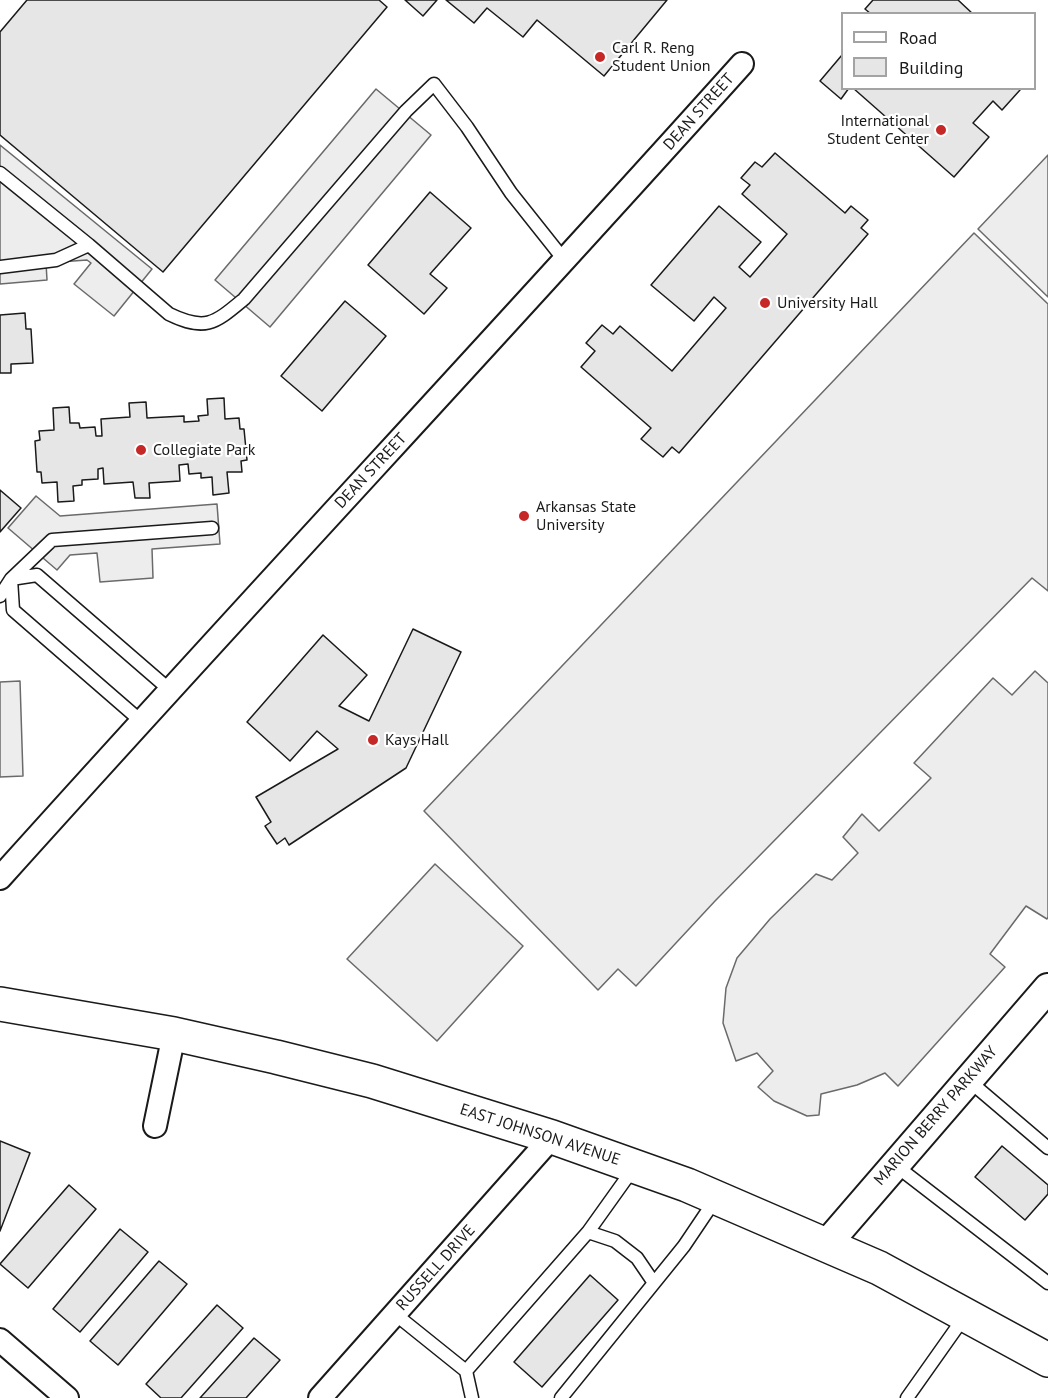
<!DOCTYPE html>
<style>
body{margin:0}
#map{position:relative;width:1048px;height:1398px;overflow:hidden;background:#fff;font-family:"PT Sans",sans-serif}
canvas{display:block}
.legend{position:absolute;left:841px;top:12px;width:195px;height:78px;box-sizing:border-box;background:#fff;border:2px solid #a3a3a3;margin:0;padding:8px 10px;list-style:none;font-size:18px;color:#1a1a1a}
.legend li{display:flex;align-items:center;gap:12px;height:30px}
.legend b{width:30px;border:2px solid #a3a3a3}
</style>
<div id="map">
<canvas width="1048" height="1398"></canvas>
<ul class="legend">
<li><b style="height:8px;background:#fff"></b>Road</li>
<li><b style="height:16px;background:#e6e6e6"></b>Building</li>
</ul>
</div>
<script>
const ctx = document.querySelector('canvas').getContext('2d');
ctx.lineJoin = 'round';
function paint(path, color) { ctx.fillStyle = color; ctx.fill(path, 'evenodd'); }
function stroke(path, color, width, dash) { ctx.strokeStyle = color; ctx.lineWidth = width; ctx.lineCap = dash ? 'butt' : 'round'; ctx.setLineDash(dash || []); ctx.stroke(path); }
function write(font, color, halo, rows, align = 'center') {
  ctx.font = font + ' "PT Sans",sans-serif'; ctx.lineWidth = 4.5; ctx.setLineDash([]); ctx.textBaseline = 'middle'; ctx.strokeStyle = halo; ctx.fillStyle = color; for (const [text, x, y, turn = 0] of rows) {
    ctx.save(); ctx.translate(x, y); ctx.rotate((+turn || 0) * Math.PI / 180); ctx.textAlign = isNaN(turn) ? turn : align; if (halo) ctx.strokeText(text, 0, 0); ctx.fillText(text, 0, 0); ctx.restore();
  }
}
const built = new Path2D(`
 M376,89L431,135L270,327L215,280Z
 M0,145L152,269L114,316L74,284L91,263L87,260L46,263L47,280L0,284Z
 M1048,155V297L978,229Z
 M974,233L1048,304V591L1032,578L715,901L636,986L618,969L598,990L424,811Z
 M36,496L60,516L217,504L220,544L152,549L153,578L100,582L97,553L70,555L57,570L8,528Z
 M1035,671L1048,683V917L1047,919L1026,906L990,954L1005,967L898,1086L885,1073L857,1085L821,1094L819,1115L807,1116L774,1101L758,1087L773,1071L757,1053L736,1061L723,1023L726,988L737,958L770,919L816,874L832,880L858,853L843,837L862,814L879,831L931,778L914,763L993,678L1012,695Z
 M20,681L23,776L0,777V682Z
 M435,864L523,946L437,1041L347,959Z`);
const building = new Path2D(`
 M27,0H379L387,7L163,272L0,135V32Z
 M405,0H437L423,16Z
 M446,0H667L604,76L537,20L523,37L487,8L474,23Z
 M873,0H958L973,14H871L865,9Z
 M842,55V88H849L841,99L820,81Z
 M853,88H1018L1020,90L1002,110L993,101L973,123L989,137L954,177Z
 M775,153L845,213L851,206L868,220L861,228L868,234L679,453L672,447L663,457L641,439L651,428L581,367L595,351L586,343L602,325L613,334L620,326L672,371L726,308L714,297L694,321L651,285L719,206L761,242L739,267L750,277L787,234L742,194L750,185L741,178L755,162L762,167Z
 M430,192L471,228L430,274L447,288L424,314L368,265Z
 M345,301L386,336L322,411L281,376Z
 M25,313L26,329H31L33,363L11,364V373H0V315Z
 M224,398L225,419L239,418L240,429H244L247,460L241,461L242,472H227L229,493L213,495L212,477L201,478V473L189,474L188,464L179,465L180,481L149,483L150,498H135L133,482L104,484L103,468L98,469V479L82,480V485L73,486L74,501L58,502L57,482L42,483L41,472H37L35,441L40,440L39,431L54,430L53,408L69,407L70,423H79L80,428L95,427L96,436H102L101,419L130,417L129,403L146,402L147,418L184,416V422L199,421L198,416L208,415L207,399Z
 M0,490L21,508L0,532Z
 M413,629L461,652L406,768L289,845L285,838L277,844L265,826L271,822L256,797L338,749L317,731L290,761L247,722L323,635L367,675L339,706L369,721Z
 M0,1141L30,1153L0,1231Z
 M1002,1146L1048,1185V1194L1025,1220L975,1177Z
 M69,1185L96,1209L28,1288L0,1264Z
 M120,1229L148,1252L80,1332L53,1309Z
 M159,1261L187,1284L118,1365L90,1341Z
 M590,1275L618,1300L542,1387L514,1362Z
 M217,1305L243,1328L181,1398H161L146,1384Z
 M254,1338L280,1360L246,1398H200Z`);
const service = new Path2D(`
 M0,173L89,245
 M0,267L56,260L89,245L169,314C206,332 215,323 244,299L406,111L434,84L467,127L511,193L565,261
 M0,596L11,579L52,540L212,528
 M142,722L13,610L11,579L37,575L171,691
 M968,1080L1048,1148
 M895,1165L1048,1283
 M588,1232L615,1241L637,1258L654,1283
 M395,1314L466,1371L472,1398
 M466,1371L588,1232L633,1169
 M561,1398L684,1246L715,1200
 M907,1398L965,1316`);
const minor = new Path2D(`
 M0,878C245,605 497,337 742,64
 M155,1126L174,1034
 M0,1340L67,1398
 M320,1398L552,1137`);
const tertiary = new Path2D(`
 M826,1245L1048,988`);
const secondary = new Path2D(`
 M0,1004L174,1034L276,1057L372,1081L552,1137L687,1185L879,1268L1048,1360`);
const markers = [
 [600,57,6,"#c62828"],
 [941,130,6,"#c62828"],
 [765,303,6,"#c62828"],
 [141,450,6,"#c62828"],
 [524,516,6,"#c62828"],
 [373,740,6,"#c62828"]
];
const poiNames = [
 ["Carl R. Reng",612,48],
 ["Student Union",612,66],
 ["International",929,121,"right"],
 ["Student Center",929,139,"right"],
 ["University Hall",777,303],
 ["Collegiate Park",153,450],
 ["Arkansas State",536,507],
 ["University",536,525],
 ["Kays Hall",385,740]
];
const streetNames = [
 ["DEAN STREET",699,112,-48],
 ["DEAN STREET",371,471,-47],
 ["MARION BERRY PARKWAY",936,1116,-49],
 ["EAST JOHNSON AVENUE",540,1135,18],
 ["RUSSELL DRIVE",436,1268,-48]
];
paint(built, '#ededed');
stroke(built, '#6a6a6a', 1.5);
paint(building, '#e6e6e6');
stroke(building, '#1a1a1a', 1.5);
stroke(service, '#1a1a1a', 15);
stroke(minor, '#1a1a1a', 26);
stroke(tertiary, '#1a1a1a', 32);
stroke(secondary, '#1a1a1a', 36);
stroke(service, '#fff', 12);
stroke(minor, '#fff', 22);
stroke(tertiary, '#fff', 28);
stroke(secondary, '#fff', 33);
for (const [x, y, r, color] of markers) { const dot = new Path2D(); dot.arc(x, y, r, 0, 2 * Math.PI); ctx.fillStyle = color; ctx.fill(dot); stroke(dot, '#fff', 2); }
write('16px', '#1a1a1a', '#fff', poiNames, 'left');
write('16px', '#1a1a1a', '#fff', streetNames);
</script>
